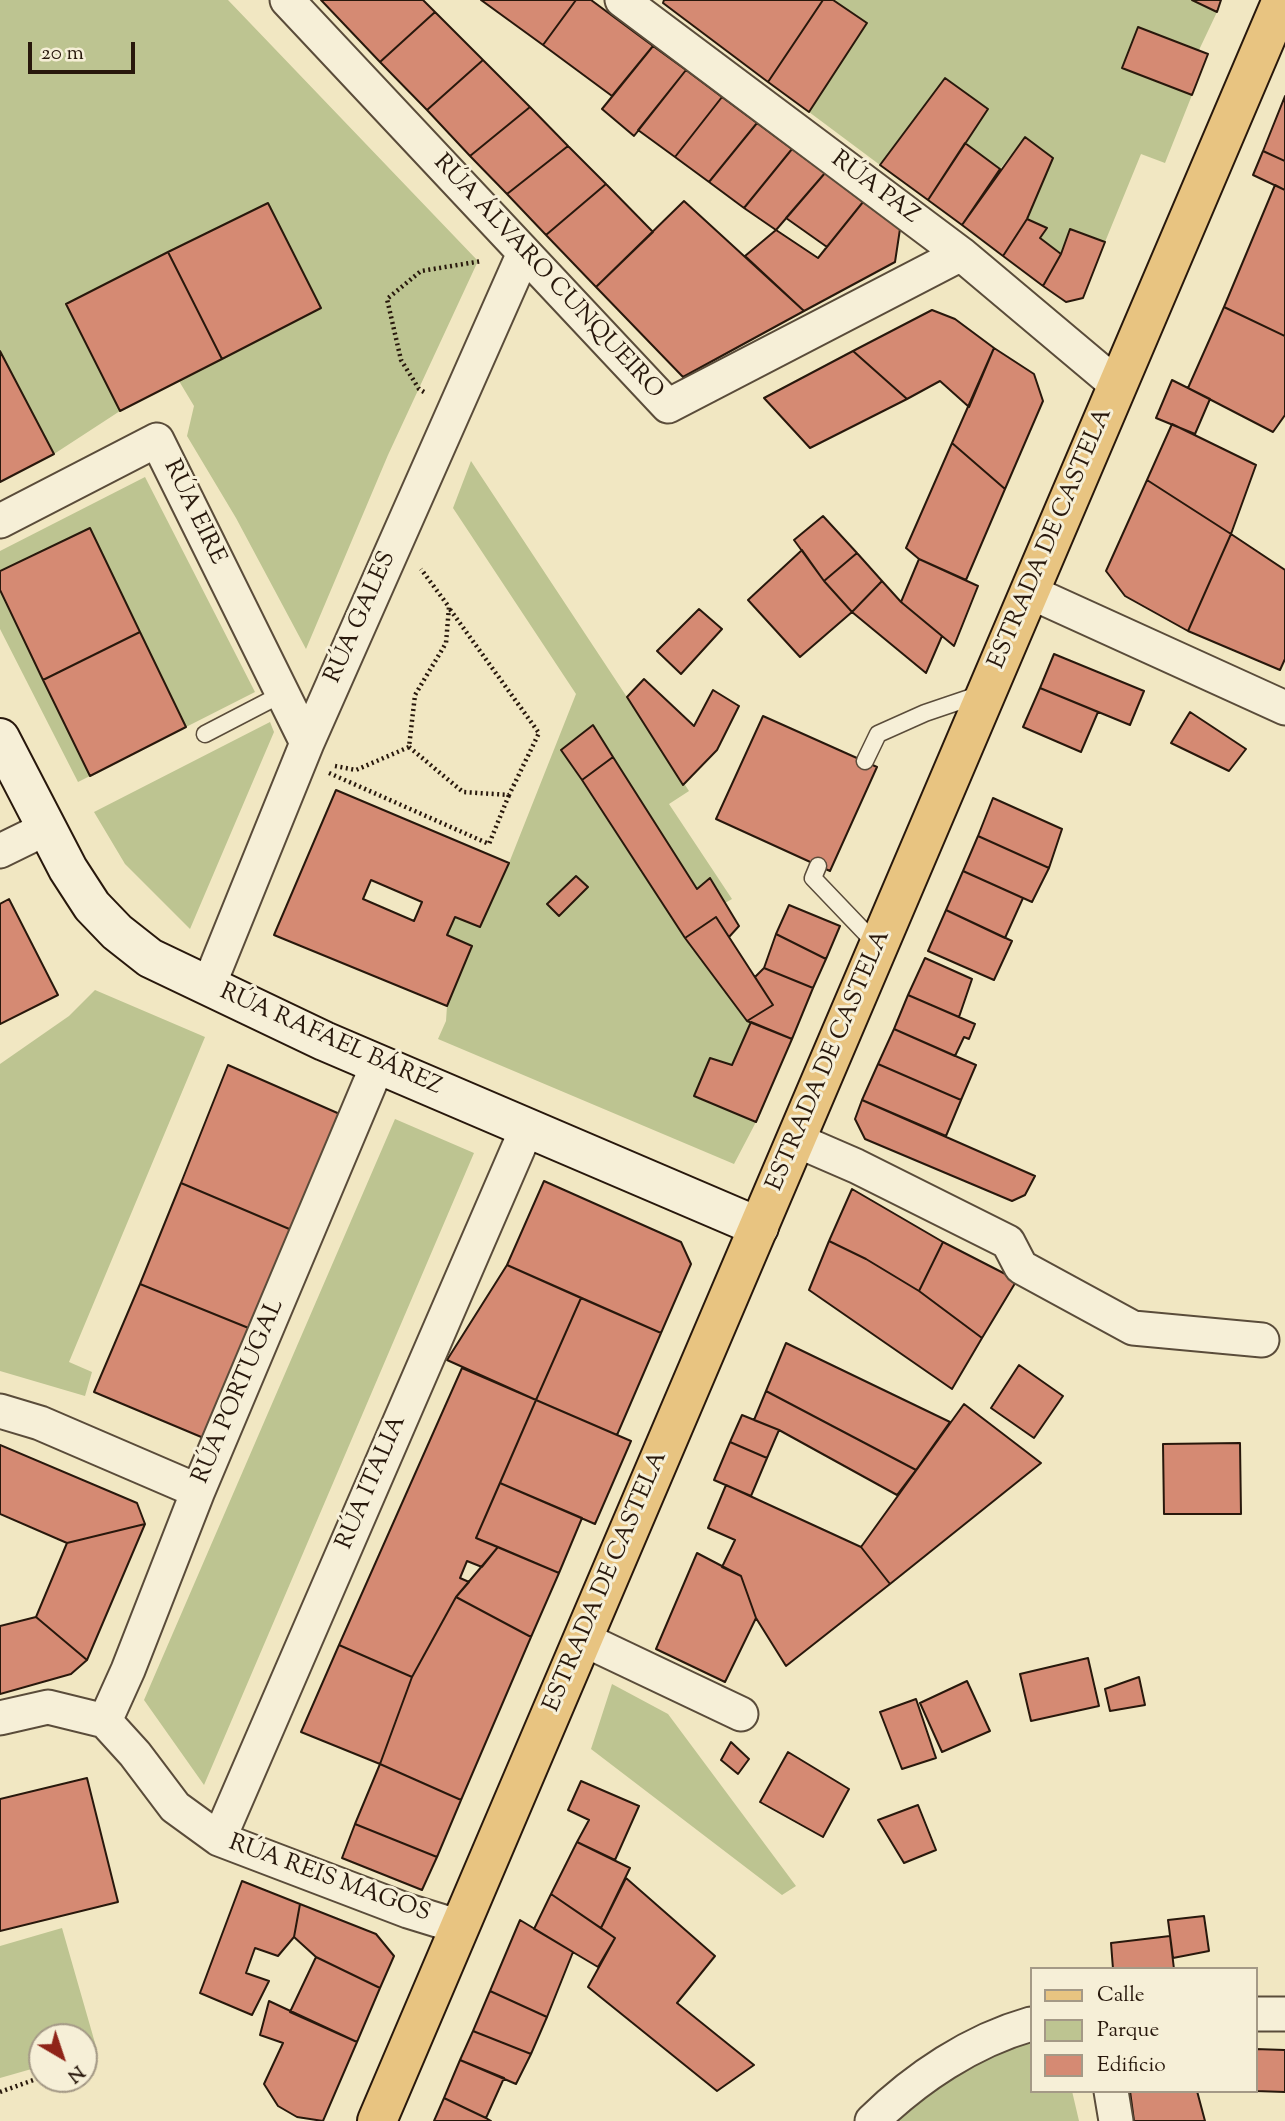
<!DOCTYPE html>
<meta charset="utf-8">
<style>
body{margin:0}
#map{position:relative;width:1285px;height:2121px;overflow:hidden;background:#f1e7c2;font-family:"Sorts Mill Goudy",serif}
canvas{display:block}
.legend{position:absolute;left:1030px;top:1967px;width:228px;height:126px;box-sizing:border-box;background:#f6efd7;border:2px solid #a49986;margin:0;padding:9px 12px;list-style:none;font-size:21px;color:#28180c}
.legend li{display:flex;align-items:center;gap:14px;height:35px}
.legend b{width:35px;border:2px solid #a49986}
.north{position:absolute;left:28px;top:2023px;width:70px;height:70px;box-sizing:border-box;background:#f6efd7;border:2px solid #a49986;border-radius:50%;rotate:141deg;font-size:19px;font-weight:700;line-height:28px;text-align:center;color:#28180c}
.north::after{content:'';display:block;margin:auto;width:24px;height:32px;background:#8f2418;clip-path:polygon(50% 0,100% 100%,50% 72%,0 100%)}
.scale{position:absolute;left:28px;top:42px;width:107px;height:32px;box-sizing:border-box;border:4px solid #28180c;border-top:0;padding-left:9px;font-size:21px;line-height:24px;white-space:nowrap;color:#28180c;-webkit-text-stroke:5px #f6efd7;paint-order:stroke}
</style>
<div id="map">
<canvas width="1285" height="2121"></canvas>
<ul class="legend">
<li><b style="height:9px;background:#e8c481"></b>Calle</li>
<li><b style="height:19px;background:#bdc491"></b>Parque</li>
<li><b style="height:19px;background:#d58a73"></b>Edificio</li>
</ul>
<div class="north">N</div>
<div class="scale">20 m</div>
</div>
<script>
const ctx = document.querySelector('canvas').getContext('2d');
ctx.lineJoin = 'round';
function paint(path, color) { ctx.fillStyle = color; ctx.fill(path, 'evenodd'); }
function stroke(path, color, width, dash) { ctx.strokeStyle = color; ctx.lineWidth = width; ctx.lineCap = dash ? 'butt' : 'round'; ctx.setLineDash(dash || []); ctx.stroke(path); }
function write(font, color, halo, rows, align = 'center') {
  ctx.font = font + ' "Sorts Mill Goudy",serif'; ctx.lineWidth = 6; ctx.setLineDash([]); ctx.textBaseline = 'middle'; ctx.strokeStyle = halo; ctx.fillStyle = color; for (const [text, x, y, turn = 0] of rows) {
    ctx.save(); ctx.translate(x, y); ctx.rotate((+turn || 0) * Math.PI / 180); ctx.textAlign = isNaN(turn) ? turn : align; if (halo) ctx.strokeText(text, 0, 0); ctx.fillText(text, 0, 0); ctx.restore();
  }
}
const green = new Path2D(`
 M0,0H228L478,261L388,455L306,649L236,518L187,436L194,406L179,381L320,308L267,203L66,304L120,411L54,454L0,351Z
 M833,0H1192L1217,12L1199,50L1138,28L1123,68L1192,95L1165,163L1141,154L1105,242L1070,229L1061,254L1040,238L1047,228L1027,219L1053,158L1025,137L1000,169L965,143L945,78L880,165L809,112L867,23Z
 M471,461L689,791L669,804L732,899L725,903L711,878L697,889L593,725L561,750L685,938L747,1021L751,1022L732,1065L710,1058L694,1095L756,1122L734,1164L438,1039L446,1021L447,1006L472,946L447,935L455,917L480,927L509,863L576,694L453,508ZM576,876L587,887L559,916L547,904Z
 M145,477L255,692L186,727L90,528L0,571V551Z
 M0,590L90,776L78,782L0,629Z
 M270,722L274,732L190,929L125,864L94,812Z
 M95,990L205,1037L69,1362L92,1372L85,1396L0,1371V1064L69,1016Z
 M395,1119L474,1153L204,1785L144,1700Z
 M612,1684L668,1714L796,1886L782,1895L591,1749Z
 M62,1928L97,2050L84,2054V2037H42V2066L0,2078V1946Z
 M1031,2041V2091H1072L1079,2121H895C934,2087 983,2057 1031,2041Z`);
const building = new Path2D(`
 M321,0H423L435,12L380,62Z
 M481,0H576L543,45Z
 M576,0H591L653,46L612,96L543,45Z
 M664,0H823L768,82L663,3Z
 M823,0H833L867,23L809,112L768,82Z
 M1192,0H1221L1217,12Z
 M435,12L483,60L427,110L380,62Z
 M1138,27L1208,54L1192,95L1122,68Z
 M653,46L686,70L634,136L602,109Z
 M483,60L530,107L470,156L427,110Z
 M686,70L722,97L675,157L638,130Z
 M945,78L988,109L928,200L880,165Z
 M1285,96V161L1263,151Z
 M722,97L757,123L709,182L675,157Z
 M530,107L568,146L507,194L470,156Z
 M757,123L792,149L744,208L709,182Z
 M1025,137L1053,158L1027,219L1003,256L962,225Z
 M965,143L1000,169L962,225L928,200Z
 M568,146L606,184L546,235L507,194Z
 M792,149L825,173L776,230L744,208Z
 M1263,151L1285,161V190L1253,175Z
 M825,173L863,202L827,247L786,218Z
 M606,184L653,232L596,287L546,235Z
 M1275,185L1285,190V336L1224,307Z
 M684,201L804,311L683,377L596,287Z
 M863,202L900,229L895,262L804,311L745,256L776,230L818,258Z
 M268,203L321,308L222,359L168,252Z
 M1027,219L1047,228L1040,238L1061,254L1043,286L1003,256Z
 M1070,229L1105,242L1083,298L1066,302L1043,286L1061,254Z
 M168,252L222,359L120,411L66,304Z
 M1224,307L1285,336V415L1273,432L1188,388Z
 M932,310L955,319L994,348L969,407L940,381L907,399L853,351Z
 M994,348L1034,374L1043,401L1005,489L952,443Z
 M0,351L54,454L0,482Z
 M853,351L907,399L810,448L764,398Z
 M1172,380L1210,399L1195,434L1156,418Z
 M1172,424L1256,465L1231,534L1147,480Z
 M952,443L1005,489L966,580L919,559L906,548Z
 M1147,480L1231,534L1188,631L1125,596L1106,571Z
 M823,516L857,553L824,581L794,540Z
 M90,528L140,632L43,680L0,590V571Z
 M1231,534L1285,570V659L1280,670L1188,631Z
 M802,550L824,581L852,612L800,657L748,600Z
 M857,553L882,581L852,612L824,581Z
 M919,559L978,586L954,646L901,602Z
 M882,581L901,602L942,636L926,673L852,612Z
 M699,609L722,629L681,674L657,651Z
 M140,632L186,727L90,776L43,680Z
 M1054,654L1144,691L1130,725L1040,688Z
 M644,679L694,726L713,690L739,706L717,750L683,785L627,697Z
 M1040,688L1098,712L1081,752L1023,727Z
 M1190,712L1246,749L1229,771L1171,743Z
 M763,716L877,767L830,871L716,819Z
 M593,725L613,757L582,780L561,750Z
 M613,757L697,889L710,878L739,926L729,937L716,917L685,938L582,780Z
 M336,790L509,863L480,927L455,917L447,935L472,946L447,1006L274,935ZM371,880L422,902L414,921L363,899Z
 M993,798L1062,829L1049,868L978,836Z
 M978,836L1049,868L1032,902L963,871Z
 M963,871L1023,898L1005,938L946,910Z
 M576,876L588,887L559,916L547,904Z
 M9,899L58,995L0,1024V904Z
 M789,905L840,926L826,959L776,934Z
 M946,910L1012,941L994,980L928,951Z
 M716,917L773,1005L747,1021L685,938Z
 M776,934L826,959L813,988L764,968Z
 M925,958L972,979L959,1017L908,995Z
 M764,968L813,988L792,1039L747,1021L773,1005L755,977Z
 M908,995L975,1024L969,1039L964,1037L955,1056L894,1029Z
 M751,1022L792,1039L756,1122L694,1096L710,1058L732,1065Z
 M894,1029L976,1065L961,1100L878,1064Z
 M878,1064L961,1100L946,1136L862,1100Z
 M228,1065L342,1115L294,1231L181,1183Z
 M862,1100L1035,1176L1025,1195L1012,1201L865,1139L855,1119Z
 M544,1181L681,1242L691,1264L661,1333L507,1265Z
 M181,1183L294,1231L251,1329L140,1284Z
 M852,1189L943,1242L919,1291L866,1259L829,1241Z
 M829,1241L866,1259L919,1291L982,1338L952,1389L809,1290Z
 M943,1242L1017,1280L982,1338L919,1291Z
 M507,1265L581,1298L536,1400L447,1360Z
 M140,1284L251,1329L206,1439L94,1392Z
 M581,1298L661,1333L617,1435L536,1400Z
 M786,1343L950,1422L916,1470L766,1391Z
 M1019,1365L1063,1396L1034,1438L991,1408Z
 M462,1368L536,1400L476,1538L498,1547L482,1567L467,1561L460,1578L469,1582L456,1597L412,1677L339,1645Z
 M766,1391L916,1470L897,1495L779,1430L754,1420Z
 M536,1400L631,1441L595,1524L500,1483Z
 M964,1404L1041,1463L890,1584L861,1547Z
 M742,1415L779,1430L767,1458L730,1442Z
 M730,1442L767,1458L751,1496L714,1480Z
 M1240,1443L1241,1514H1164L1163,1444Z
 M0,1445L137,1503L145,1524L67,1543L0,1514Z
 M500,1483L582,1518L559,1573L476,1538Z
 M726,1485L861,1547L890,1584L786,1666L756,1618L741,1576L722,1567L735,1540L708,1528Z
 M145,1524L87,1660L36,1617L67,1543Z
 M498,1547L559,1573L531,1637L456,1597Z
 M697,1553L741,1576L756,1618L725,1682L656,1649Z
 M456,1597L531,1637L461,1800L380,1764L412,1677Z
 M36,1617L87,1660L71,1674L0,1694V1626Z
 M339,1645L412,1677L380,1764L301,1732Z
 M1088,1658L1099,1706L1031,1721L1020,1674Z
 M1139,1677L1145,1705L1110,1711L1105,1689Z
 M967,1681L990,1731L942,1752L920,1703Z
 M916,1699L936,1758L902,1769L880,1712Z
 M731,1742L749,1759L738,1774L721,1760Z
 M788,1752L849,1789L823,1837L760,1802Z
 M380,1764L461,1800L437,1857L355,1824Z
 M87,1778L118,1902L0,1931V1799Z
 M581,1781L639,1806L615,1860L577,1842L589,1820L568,1810Z
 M918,1805L936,1850L904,1863L878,1820Z
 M355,1824L437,1857L422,1890L342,1858Z
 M577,1842L630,1868L601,1928L551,1894Z
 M626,1878L715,1956L677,2003L754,2065L717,2091L588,1987L615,1938L601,1928Z
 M242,1881L300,1904L294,1937L278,1956L255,1948L246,1973L269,1981L252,2015L200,1993Z
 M551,1894L615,1938L598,1967L534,1929Z
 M300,1904L376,1934L394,1956L380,1988L316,1957L294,1937Z
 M1204,1916L1209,1951L1173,1958L1168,1920Z
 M520,1920L573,1952L547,2017L490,1991Z
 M1170,1936L1174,1969H1113L1111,1943Z
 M316,1957L380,1988L357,2042L290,2012Z
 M490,1991L547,2017L531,2054L473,2031Z
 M269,2001L357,2042L323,2121L297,2117L278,2106L264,2084L283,2043L260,2035Z
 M473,2031L531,2054L516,2084L460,2060Z
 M1255,2049L1285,2050V2092L1255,2091Z
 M460,2060L504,2078L486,2118L444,2098Z
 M1130,2091H1197L1205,2121H1134Z
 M444,2098L486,2118L491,2121H434Z`);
const path = new Path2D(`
 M424,392L419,389L401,360L387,299L421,271L482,261
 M409,747L463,792L509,795L539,733L449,608
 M335,766L356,770L409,747L415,695L446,643L449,607L421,569
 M329,773L489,844L509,795
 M0,2092L42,2077`);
const lane = new Path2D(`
 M205,734L282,694
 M865,761L878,734L925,713L981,694
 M818,866L813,878L877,945`);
const street = new Path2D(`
 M287,0L668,406L961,254
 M622,0L961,254L1118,386
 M0,521L157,440L307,743
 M1030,592L1285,708
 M0,851L47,828
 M208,987L307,743L524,253
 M796,1140L856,1166L1008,1242L1021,1267L1133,1328L1262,1340
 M0,1411L40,1423L198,1491
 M583,1639L741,1714
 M0,1718L48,1707L105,1721L135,1754L175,1807L219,1839L408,1911L460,1927
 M105,1721L128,1670L198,1491L378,1064
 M219,1839L527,1128
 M1255,2014H1285
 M1111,2091L1116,2121
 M872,2121C916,2078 971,2041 1031,2024`);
const secondary = new Path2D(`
 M0,738L68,869L92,906L117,932L150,958L324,1041L759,1227`);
const primary = new Path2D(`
 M377,2121L1282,0`);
const streetNames = [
 ["RÚA PAZ",874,189,37],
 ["RÚA ÁLVARO CUNQUEIRO",547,278,47],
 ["RÚA EIRE",193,513,64],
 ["ESTRADA DE CASTELA",1052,539,-67],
 ["RÚA GALES",362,618,-66],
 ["RÚA RAFAEL BÁREZ",330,1041,24],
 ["ESTRADA DE CASTELA",830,1061,-67],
 ["RÚA PORTUGAL",240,1392,-67],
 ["RÚA ITALIA",373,1483,-67],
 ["ESTRADA DE CASTELA",607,1582,-67],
 ["RÚA REIS MAGOS",329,1880,20]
];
paint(green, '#bdc491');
paint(building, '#d58a73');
stroke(building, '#28180c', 2);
stroke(lane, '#5a4c3a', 19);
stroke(street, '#5a4c3a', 37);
stroke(secondary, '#28180c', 42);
stroke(primary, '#28180c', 42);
stroke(path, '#28180c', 4.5, [2, 3.5]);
stroke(lane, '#f6efd7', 16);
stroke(street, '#f6efd7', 33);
stroke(secondary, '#f6efd7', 38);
stroke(primary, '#e8c481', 38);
write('24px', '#28180c', '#f6efd7', streetNames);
</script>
